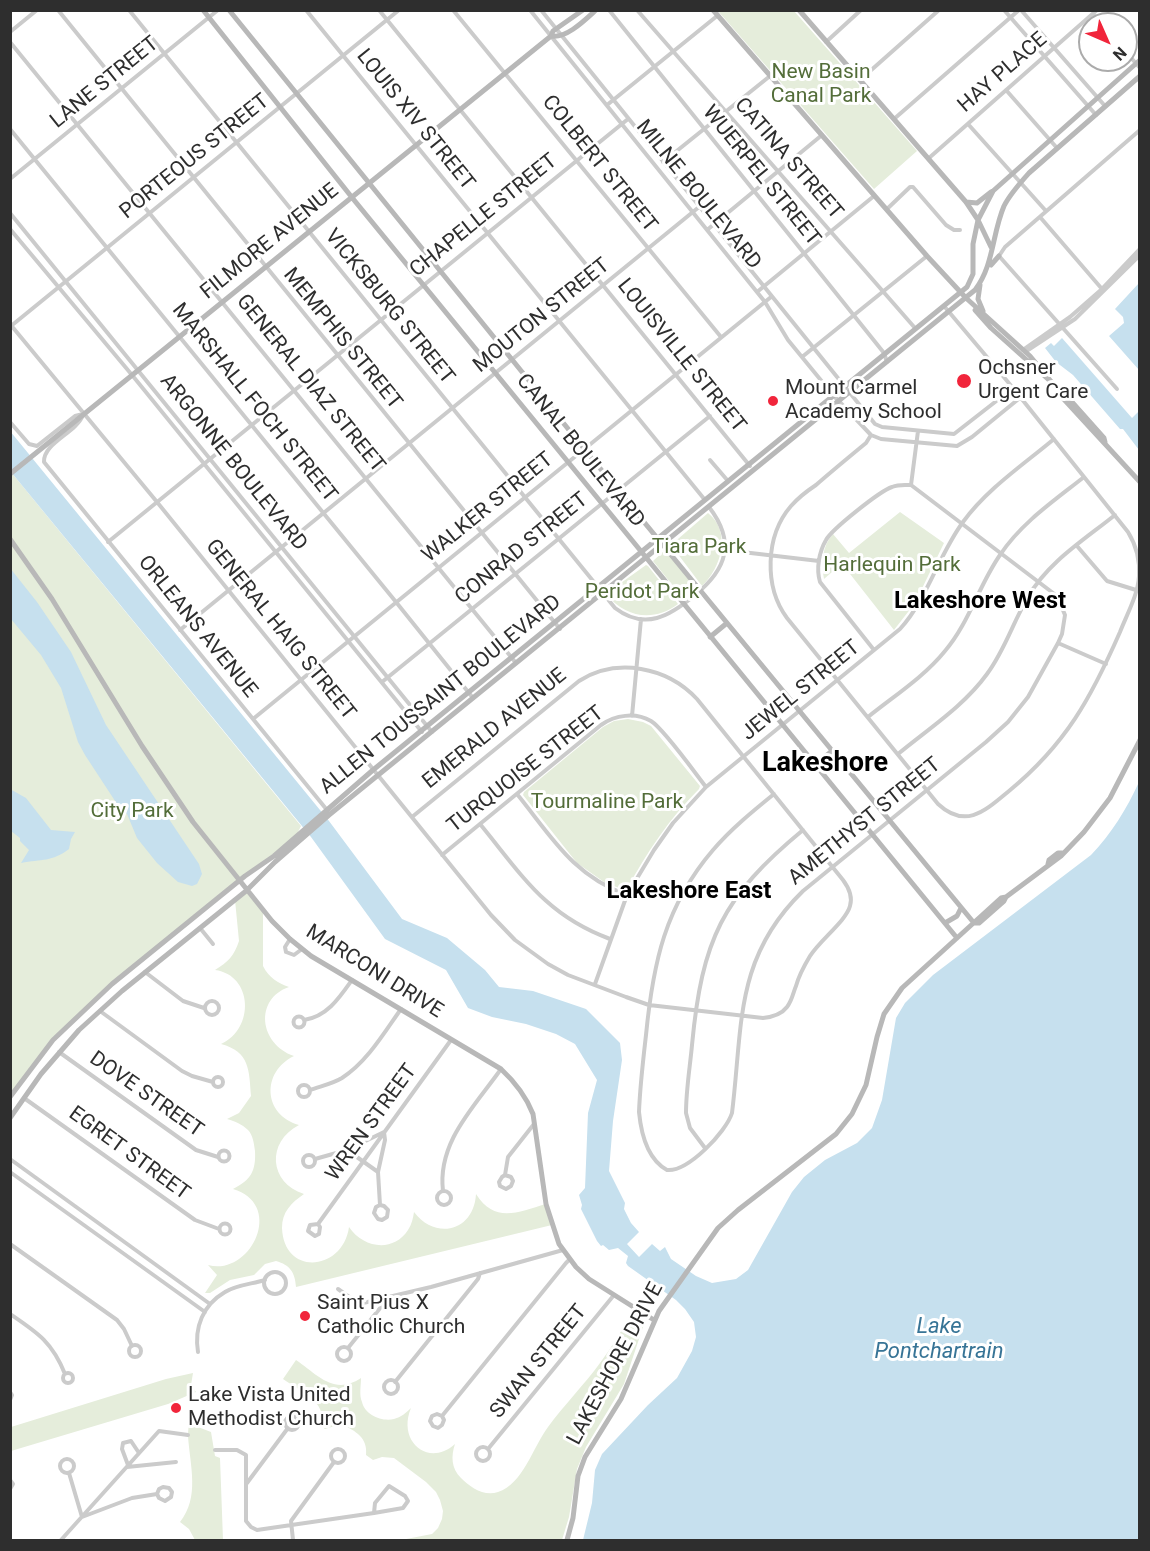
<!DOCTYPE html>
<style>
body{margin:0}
#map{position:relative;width:1150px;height:1551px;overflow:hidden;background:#fff;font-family:Roboto,sans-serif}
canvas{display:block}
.frame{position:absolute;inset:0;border:12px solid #2e2e2e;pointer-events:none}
.north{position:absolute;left:1078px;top:12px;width:60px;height:60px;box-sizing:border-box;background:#fff;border:2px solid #ababab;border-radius:50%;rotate:135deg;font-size:16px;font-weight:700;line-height:24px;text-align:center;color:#2e2e2e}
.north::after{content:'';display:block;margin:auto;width:21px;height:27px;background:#f1253b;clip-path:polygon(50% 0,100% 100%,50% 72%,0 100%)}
</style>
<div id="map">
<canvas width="1150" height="1551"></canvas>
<div class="frame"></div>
<div class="north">N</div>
</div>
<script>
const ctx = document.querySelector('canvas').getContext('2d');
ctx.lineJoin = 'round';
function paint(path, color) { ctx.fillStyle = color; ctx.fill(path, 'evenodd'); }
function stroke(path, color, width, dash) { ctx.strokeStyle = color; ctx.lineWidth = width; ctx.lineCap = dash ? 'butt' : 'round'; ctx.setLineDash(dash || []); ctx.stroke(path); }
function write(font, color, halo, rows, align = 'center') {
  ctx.font = font + ' Roboto,sans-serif'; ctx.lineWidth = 6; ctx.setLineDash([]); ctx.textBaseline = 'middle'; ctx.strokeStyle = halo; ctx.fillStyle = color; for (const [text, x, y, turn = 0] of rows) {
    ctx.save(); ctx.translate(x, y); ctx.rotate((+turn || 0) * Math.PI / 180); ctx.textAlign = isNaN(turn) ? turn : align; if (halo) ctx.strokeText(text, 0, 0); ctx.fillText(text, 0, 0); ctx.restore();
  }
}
const green = new Path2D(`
 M718,11H794L917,151L874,189Z
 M11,472L301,826L295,838L113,983L53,1040L11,1097Z
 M900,512L944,543L915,603L894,630L843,565H840L824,579C821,563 822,546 833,534L849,553Z
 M708,513C732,532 721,568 702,586L671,545Z
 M665,550L697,588L686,596L682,597L653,561Z
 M646,565L648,566L678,604C654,622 626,618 607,595V593Z
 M628,719L643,722L651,726L700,786L699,789C669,819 647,852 627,889L624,890L604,882L577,863L523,795L524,792L603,727L614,721Z
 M246,891L263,910V966C269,978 278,983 289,987C254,999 259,1044 294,1056C261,1072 263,1115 299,1125C266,1142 269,1183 304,1194C291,1203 282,1212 282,1228C284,1277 343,1271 349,1227C363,1248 393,1253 408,1230C412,1224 413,1218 414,1212C436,1241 474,1231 476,1194C495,1224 518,1212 546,1204L552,1225L296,1287C295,1272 290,1265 276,1261L265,1264L254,1275L230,1280L210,1293H205L217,1275L208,1265C250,1277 286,1205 233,1189C251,1180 256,1171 255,1151C254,1144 253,1135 248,1130C242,1124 234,1121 227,1119L239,1113L251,1096C249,1070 250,1052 221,1044C255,1029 253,975 215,970C228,962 234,956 239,941L235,900Z
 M633,1312L645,1321L624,1384L586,1447L577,1469L569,1517L562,1540H401L432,1534L438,1528L442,1519L443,1511L440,1500L436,1492L426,1482L394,1458L382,1457L373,1460L366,1455C368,1438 356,1431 341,1424L325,1429L321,1426C328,1401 300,1391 283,1379L296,1360C318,1375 334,1396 361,1378C361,1386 359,1395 362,1402C365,1415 382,1422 394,1419C401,1417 406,1413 411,1408C397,1441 428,1468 455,1444C451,1456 451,1468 461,1478C470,1487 484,1497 498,1492C523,1484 533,1447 548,1427C564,1405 584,1385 600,1363C612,1347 622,1329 633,1312Z
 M193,1373L191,1385L196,1392L168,1404L11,1451V1427L166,1379Z
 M190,1417L198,1427L211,1432L215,1456L220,1458L223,1540H195L189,1529L180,1522C200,1497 190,1466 188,1436C188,1429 189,1423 190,1417Z`);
const water = new Path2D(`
 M1139,283V370L1109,336L1124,323L1123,317L1115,309Z
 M1062,338L1132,418L1139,411V450L1123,429H1120L1073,375L1056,362L1045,348L1051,343L1054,346Z
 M10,431L329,821L402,919L447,938L485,970L499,987L533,991L586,1009L620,1043L622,1060L613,1121L609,1171L625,1203L624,1209L631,1223L639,1232L627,1244L639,1257L652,1244L660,1251L665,1247L671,1259L696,1276L712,1283L736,1279L748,1270L792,1192L804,1177L825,1160L857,1143L872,1128L882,1100L896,1018L905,1003L933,975L1091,855C1112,833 1126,810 1139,782V1540H583L592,1503L595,1470L602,1454L648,1405L677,1378L692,1351L696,1337L694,1322L685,1309L676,1300L628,1266L626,1263L628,1256L618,1248L609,1250L603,1245L601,1246L597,1241L581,1209L582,1205L579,1195L585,1188L588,1113L597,1080L575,1044L556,1034L526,1024L492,1017L468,1008L446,970L385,939L311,837L11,472Z
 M10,568L37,602L71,652L106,725L199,864L202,874L197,884L192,886L178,882L157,863L137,838L127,814L119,807L85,755L78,742L61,688L41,655L11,619Z
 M10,789L26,798L51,830L75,832L71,839L69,849C52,862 42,859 21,863L29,850L20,841V838L11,831Z`);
const street = new Path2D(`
 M58,10L560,629
 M129,10L615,608C645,631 670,616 695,595C727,569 736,542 709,507
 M306,10L705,500
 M379,10L750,466
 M453,10L721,337
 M530,10L765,302L788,340L833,395L871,435L881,439L957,446L972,437L1021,397
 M541,10L875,424L882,427L954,434L1013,388
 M609,10L884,353L887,362
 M637,10L915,328
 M1004,10L1096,115
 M1021,10L1105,106
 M1093,14L1101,24
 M10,32L37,10
 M10,42L516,663
 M826,42L861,10
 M1126,52L1140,68
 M860,80L939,10
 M1006,90L1057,148
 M607,105L717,16
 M894,119L1019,10
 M968,124L1046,211
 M10,129L396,602L473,698
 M929,158L1097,10
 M663,162L770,76
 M10,179L218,10
 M887,209L910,187H913L946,225L954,230H960
 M10,213L432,732
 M1040,217L1102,289
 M10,229L132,375L422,732
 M707,230L822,135
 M757,292L874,196
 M10,324L157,502L491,915L515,940L548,964L568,975L626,997L649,1005L763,1018C772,1017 781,1015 787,1007C792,1001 793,993 796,986C799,975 804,966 810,956C820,940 846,921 850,906C853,896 849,888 843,880L697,699C667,667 617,657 579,681L412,817
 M11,326L399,10
 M1023,350L1070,317L1102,289L1140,249
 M1025,352L1075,319L1140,255
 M802,357L927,256
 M1117,389L999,256L1005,247L1140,130
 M83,415C76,433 43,443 44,462L327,810
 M10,422L29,444L37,446L75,416L83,414
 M871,435L866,443C849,457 832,471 816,485C807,491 798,498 791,506C765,536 764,587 787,618L938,804C966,830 986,810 1009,791C1066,744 1091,698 1120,632C1127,614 1138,595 1139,576C1140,560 1136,545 1128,532L1013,388L944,306
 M710,460L728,481
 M911,485L918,431
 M108,542L628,119
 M1077,546L1107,581L1136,590
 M725,550L819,561
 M180,630L699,207
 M1058,643L1106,664
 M874,650L820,582C816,569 819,552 826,540C832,529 880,491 892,487C899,484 905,485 911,485
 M382,682L710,416
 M632,716L641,619
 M868,717C894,696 924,677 945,651C969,623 979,585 1000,555C1021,523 1055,500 1084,477
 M253,719L771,297
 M898,754C928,729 964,706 987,674C1005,650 1013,622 1028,597C1048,562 1084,540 1115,515
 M517,794C551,836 573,876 627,895
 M774,794C753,811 731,829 713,850C665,906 653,963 646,1035C643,1061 640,1086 639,1112C641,1133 647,1159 667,1170C688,1172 726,1132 732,1113C743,1025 734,958 803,891L986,742L1008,722L1028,697L1058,643L1062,634L1065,615L1057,596L911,485
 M480,824C522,875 545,915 610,939
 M442,855L601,725C615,715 635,712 651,721C664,729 695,773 706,787
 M200,928L213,944
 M290,939L285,947L286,952L294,955L302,949
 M145,972L183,1001L204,1008
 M595,984L627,895L654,850L673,823L706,787L900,629C928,598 938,556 963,522C987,489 1023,465 1054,439
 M205 1008a7 7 0 1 1 14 0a7 7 0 1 1-14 0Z
 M100,1011L182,1071L192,1076L213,1082
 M293.5 1022a5.5 5.5 0 1 1 11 0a5.5 5.5 0 1 1-11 0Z
 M304,1020C327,1017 340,997 352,980
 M59,1052L196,1150L218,1157
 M213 1082a5 5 0 1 1 10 0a5 5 0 1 1-10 0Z
 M298 1091a6 6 0 1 1 12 0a6 6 0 1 1-12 0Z
 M310,1090C321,1086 332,1084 342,1078C367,1062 384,1033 401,1009
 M24,1098L195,1220L219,1229
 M705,1148L690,1128L686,1113C686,1090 690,1067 692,1045C702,940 722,897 803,830
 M347,1150L378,1172
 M218.5 1156a5.5 5.5 0 1 1 11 0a5.5 5.5 0 1 1-11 0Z
 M303 1161a6 6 0 1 1 12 0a6 6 0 1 1-12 0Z
 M10,1159L210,1304
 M315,1159L347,1150L384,1132L385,1140L378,1172L380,1205L376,1207L374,1213L378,1219L382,1220L387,1217L388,1210L384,1206L380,1205
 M10,1172L205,1312
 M505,1175L511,1177L513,1181L511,1186L506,1189L500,1186L499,1182L502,1177L505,1175L508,1157L534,1124
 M437 1198a7 7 0 1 1 14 0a7 7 0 1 1-14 0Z
 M443,1191C437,1142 475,1106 501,1069
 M219.5 1229a5.5 5.5 0 1 1 11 0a5.5 5.5 0 1 1-11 0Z
 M318,1224L320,1227L319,1234L315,1236L308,1231L310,1225L318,1224L451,1040
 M10,1244L117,1320L124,1329L132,1346
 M264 1283a11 11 0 1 1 22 0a11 11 0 1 1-22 0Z
 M338,1289L359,1304L431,1287L563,1250
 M10,1314C38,1333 52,1342 65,1374
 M129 1351a6 6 0 1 1 12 0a6 6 0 1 1-12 0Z
 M337 1354a7 7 0 1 1 14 0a7 7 0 1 1-14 0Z
 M348,1348L389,1297
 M198,1352C194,1327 203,1305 225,1292C236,1285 252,1284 265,1280
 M63 1378a5 5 0 1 1 10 0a5 5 0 1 1-10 0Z
 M384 1387a7 7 0 1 1 14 0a7 7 0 1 1-14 0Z
 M395,1382L478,1279L480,1273
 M10,1392L12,1395L10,1400
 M442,1416L437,1414L432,1416L430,1421L433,1426L438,1428L442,1425L444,1420L442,1416L566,1263L570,1259
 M285 1423a7 7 0 1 1 14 0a7 7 0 1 1-14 0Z
 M476 1454a7 7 0 1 1 14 0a7 7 0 1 1-14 0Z
 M488,1449L614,1295
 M331 1456a7 7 0 1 1 14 0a7 7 0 1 1-14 0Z
 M215,1450H237L246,1455V1521L251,1527L257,1530L374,1513
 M60 1466a7 7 0 1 1 14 0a7 7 0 1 1-14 0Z
 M128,1465L122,1449L123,1443L131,1441L139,1453
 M127,1467L176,1462
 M69,1473L82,1517L132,1498L157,1494L159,1489L163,1487L169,1488L172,1492L171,1497L165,1501L159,1498L157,1494
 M10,1480L13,1484L10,1489
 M247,1483L288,1428
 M389,1486L405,1496L408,1501L403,1508L374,1513L375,1503Z
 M61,1540L159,1431L188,1435
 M293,1540L291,1521L334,1462`);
const secondary = new Path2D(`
 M203,10L354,200L957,938
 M229,10L616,488L974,923
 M713,10L927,256L966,298L1030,356L1059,391L1063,392L1104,438L1105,442
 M799,10L966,202L978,220L991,247
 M551,36C566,39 585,20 596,10
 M966,202L977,203L991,192
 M991,265L999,256
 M980,285L978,299L983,311
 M975,310L991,328L1049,380
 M1059,391L1060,395L1140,482
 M10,474L551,36L553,31L583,10
 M10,539L52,599L142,746L193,822L272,921L290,939L311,956L501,1069C515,1082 526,1096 533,1114L546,1204L559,1244L576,1267L589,1279L654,1320
 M710,637L727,623
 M815,765L832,751
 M1048,864L1049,860L1058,853H1062
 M945,923L957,916L961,908
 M974,923H979L1004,901L1006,897
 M10,1097L53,1040L112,984L245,876L274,856L373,770L967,287L973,274V244L978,220L993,191L1140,60
 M10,1118L41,1074L79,1030L122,991L246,891L275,862L329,815L975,290C994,265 992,234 1004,206C1010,194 1020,183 1029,173L1140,76
 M567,1540L573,1518L578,1476L585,1457L621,1399L659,1311L718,1228L738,1210L836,1134L852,1114L866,1085L877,1037L884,1014L902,988L1001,898L1006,897L1061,856L1084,832L1110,798L1140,740`);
const markers = [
 [964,381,8,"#f1253b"],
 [773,401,6,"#f1253b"],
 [305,1316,6,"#f1253b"],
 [176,1408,6,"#f1253b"]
];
const parkNames = [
 ["New Basin",821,73],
 ["Canal Park",821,97],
 ["Tiara Park",699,548],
 ["Harlequin Park",892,566],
 ["Peridot Park",642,593],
 ["Tourmaline Park",607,803],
 ["City Park",132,812]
];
const streetNames = [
 ["HAY PLACE",1003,73,-41],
 ["LANE STREET",105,83,-39],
 ["LOUIS XIV STREET",415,120,51],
 ["PORTEOUS STREET",195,157,-39],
 ["CATINA STREET",788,159,49],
 ["COLBERT STREET",599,164,51],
 ["WUERPEL STREET",761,176,51],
 ["MILNE BOULEVARD",698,195,51],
 ["CHAPELLE STREET",484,216,-39],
 ["FILMORE AVENUE",270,242,-39],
 ["VICKSBURG STREET",389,307,51],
 ["MOUTON STREET",542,316,-39],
 ["MEMPHIS STREET",342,339,51],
 ["LOUISVILLE STREET",681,356,51],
 ["GENERAL DIAZ STREET",310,384,51],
 ["MARSHALL FOCH STREET",254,403,51],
 ["CANAL BOULEVARD",580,451,51],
 ["ARGONNE BOULEVARD",233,463,51],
 ["WALKER STREET",488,508,-39],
 ["CONRAD STREET",522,549,-39],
 ["ORLEANS AVENUE",197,627,51],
 ["GENERAL HAIG STREET",280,630,51],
 ["JEWEL STREET",801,691,-39],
 ["ALLEN TOUSSAINT BOULEVARD",441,695,-39],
 ["EMERALD AVENUE",495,729,-39],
 ["TURQUOISE STREET",526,770,-38],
 ["AMETHYST STREET",865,822,-39],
 ["MARCONI DRIVE",374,972,32],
 ["DOVE STREET",146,1095,35],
 ["WREN STREET",372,1123,-54],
 ["EGRET STREET",129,1154,36],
 ["SWAN STREET",539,1362,-51],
 ["LAKESHORE DRIVE",616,1364,-62]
];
const poiNames = [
 ["Ochsner",978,369],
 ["Urgent Care",978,393],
 ["Mount Carmel",785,389],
 ["Academy School",785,413],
 ["Saint Pius X",317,1304],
 ["Catholic Church",317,1328],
 ["Lake Vista United",188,1396],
 ["Methodist Church",188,1420]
];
const waterNames = [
 ["Lake",939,1327],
 ["Pontchartrain",939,1352]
];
const quarterNames = [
 ["Lakeshore West",980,602],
 ["Lakeshore East",689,892]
];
const districtNames = [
 ["Lakeshore",825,764]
];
paint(green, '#e5eddb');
paint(water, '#c6e0ee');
stroke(street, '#cbcbcb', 4);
stroke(secondary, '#b8b8b8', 5);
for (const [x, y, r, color] of markers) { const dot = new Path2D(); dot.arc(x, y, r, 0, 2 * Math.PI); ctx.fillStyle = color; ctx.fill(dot); stroke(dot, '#fff', 2); }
write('21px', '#536d39', '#fff', parkNames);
write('21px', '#2e2e2e', '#fff', streetNames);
write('21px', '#2e2e2e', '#fff', poiNames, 'left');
write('italic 22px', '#377496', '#fff', waterNames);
write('bold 24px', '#000', '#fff', quarterNames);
write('bold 27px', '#000', '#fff', districtNames);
</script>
